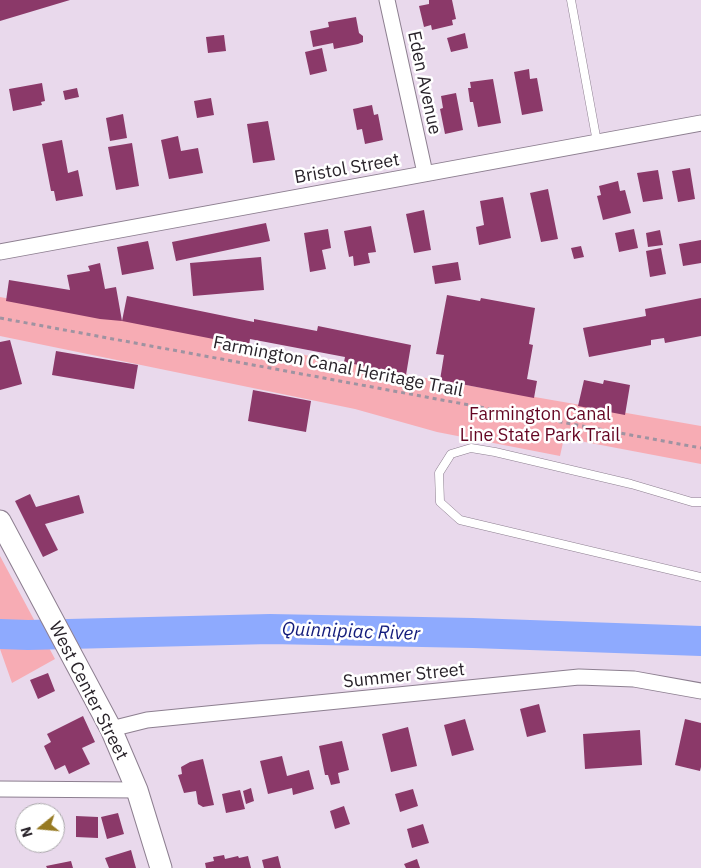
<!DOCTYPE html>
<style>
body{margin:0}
#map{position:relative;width:701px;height:868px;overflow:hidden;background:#e9d9ec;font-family:"IBM Plex Sans",sans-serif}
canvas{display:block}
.north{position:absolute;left:15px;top:803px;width:50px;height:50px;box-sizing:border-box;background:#fff;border:1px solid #a9a7aa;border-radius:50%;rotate:253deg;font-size:14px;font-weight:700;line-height:20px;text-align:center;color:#29232a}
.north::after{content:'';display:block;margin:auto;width:18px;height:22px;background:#977a22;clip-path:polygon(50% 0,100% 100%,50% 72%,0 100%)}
</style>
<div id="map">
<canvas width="701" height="868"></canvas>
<div class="north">N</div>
</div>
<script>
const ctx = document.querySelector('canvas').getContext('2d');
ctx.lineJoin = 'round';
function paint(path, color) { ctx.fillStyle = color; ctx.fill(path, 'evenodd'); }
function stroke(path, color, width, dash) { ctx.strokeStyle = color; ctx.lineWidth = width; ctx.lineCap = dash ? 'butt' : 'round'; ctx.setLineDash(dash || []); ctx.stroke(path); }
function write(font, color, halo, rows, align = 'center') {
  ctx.font = font + ' "IBM Plex Sans",sans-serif'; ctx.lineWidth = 5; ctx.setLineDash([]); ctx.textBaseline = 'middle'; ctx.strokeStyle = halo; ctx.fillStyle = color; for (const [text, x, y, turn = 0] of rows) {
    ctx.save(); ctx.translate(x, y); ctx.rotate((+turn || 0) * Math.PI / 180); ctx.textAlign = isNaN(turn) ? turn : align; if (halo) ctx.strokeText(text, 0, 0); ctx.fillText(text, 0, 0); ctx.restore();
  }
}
const green = new Path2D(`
 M0,297L420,377L701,426V464L564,438L560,456L437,432L355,409L0,336Z
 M0,556L55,659L12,683L0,649Z`);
const river = new Path2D(`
 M0,634L28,635L270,629L473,633L701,641`);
const building = new Path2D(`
 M0,0H70L0,21Z
 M429,0H452L456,19L452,20L453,25L432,30L431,25L424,27L419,6L429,4Z
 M356,17L359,33L363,36V42L358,44L334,49L333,43L313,47L310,31L329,27L328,22Z
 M465,33L468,48L451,52L447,38Z
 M224,35L226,51L208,53L206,37Z
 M322,48L327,71L310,75L305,52Z
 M529,69L530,79L537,78L543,111L522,115L514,72Z
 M493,79L501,123L478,127L473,102H470L468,88H471L470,82Z
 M42,83L45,101L41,102L42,105L13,111L9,89Z
 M77,88L79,97L65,100L63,91Z
 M456,93L463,130L445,134L440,109L443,108L441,96Z
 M211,98L214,115L197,118L194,101Z
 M372,105L374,115L378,114L383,140L365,144L362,129L357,130L353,109Z
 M123,114L127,138L110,141L106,118Z
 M268,121L275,160L253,163L247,124Z
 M178,136L181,151L198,148L203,173L169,179L161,140Z
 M62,140L68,173L78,170L83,196L56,201L54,191H51L42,144Z
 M132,143L139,186L116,190L108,147Z
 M690,168L695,199L678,202L672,171Z
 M658,170L663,199L643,202L637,173Z
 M618,181L620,191L625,190L631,213L603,220L597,196L601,195L599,186Z
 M548,189L558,239L541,242L530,193Z
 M503,197L511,238L479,245L476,227L484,225L480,201Z
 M424,210L431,250L414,253L406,214Z
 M266,223L270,241L176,261L172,242Z
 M371,226L376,252L368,253L370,263L354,266L353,256L349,257L344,231Z
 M328,229L331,248L322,250L326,269L310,272L304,233Z
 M634,229L638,248L619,252L615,233Z
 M660,230L663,245L648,247L646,233Z
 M701,240V263L683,266L679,244Z
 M148,241L154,269L122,275L117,247Z
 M581,246L584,257L574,259L571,248Z
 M661,248L666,274L650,277L646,251Z
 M261,257L264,290L193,296L190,263Z
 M458,262L461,280L435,284L432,266Z
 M100,263L105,289L116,287L122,321L127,296L254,322V319L317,331L318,326L411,345L406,375L344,362L345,357L250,339L249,346L122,321L100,319L6,301L9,280L70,290L67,275L90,271L88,266Z
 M447,295L480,301L481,298L535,308L529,344L533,345L527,379L537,381L534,398L440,380L444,355L436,354Z
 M701,298V336L665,343L664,338L651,340V345L589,357L583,328L646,316L645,309Z
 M10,340L22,384L0,390V342Z
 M56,351L138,365L134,389L52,375Z
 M584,380L603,384L604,380L630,385L625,415L578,406Z
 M253,390L311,401L306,432L248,421Z
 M30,494L36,507L79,495L84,513L45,524L58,550L43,557L15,501Z
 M48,673L55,691L38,699L30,680Z
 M539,704L546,732L527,737L520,709Z
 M83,716L95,742L82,748L90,764L69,774L65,765L55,770L44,746L51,742L47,734Z
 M465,719L474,750L452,756L444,725Z
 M685,719L701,723V767L700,771L675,765Z
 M408,727L417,766L391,772L382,734Z
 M640,730L642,765L585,769L583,734Z
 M342,741L349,770L338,773L340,783L331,785L328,775H325L319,746Z
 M282,756L287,776L309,770L314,789L293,795L292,788L268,794L260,761Z
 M203,759L214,805L203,807L198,804L196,791L184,793L178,775L182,774L181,767L190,762Z
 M251,788L254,801L246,804L243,791Z
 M413,789L418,806L400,812L395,794Z
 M240,790L245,809L226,813L222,794Z
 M344,806L350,824L335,829L330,811Z
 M55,812H58V841H55Z
 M118,813L124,834L107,839L101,817Z
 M76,816L98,817V838L76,837Z
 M423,824L429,843L412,848L407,829Z
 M131,850L136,868H109L105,858Z
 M224,855L225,859L238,856L239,858L248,856L251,868H206L205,863L214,861L213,857Z
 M278,856L281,868H264L262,860Z
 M417,859L420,868H406L404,864Z
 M71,861L73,868H47L46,866Z`);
const path = new Path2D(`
 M0,318L701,448`);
const lane = new Path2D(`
 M571,0L597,142
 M701,502H692L631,484L495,452L471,448L451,454L439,473L440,502L460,520L701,577`);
const street = new Path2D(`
 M387,0L425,173
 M0,252L701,123
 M111,729L147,720L579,677L634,679L701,691
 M0,789L137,790`);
const secondary = new Path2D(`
 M0,521L111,729L137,790L161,868`);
const streetNames = [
 ["Eden Avenue",424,83,78],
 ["Bristol Street",347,169,-10],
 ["Farmington Canal Heritage Trail",338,367,11],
 ["Summer Street",404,676,-6],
 ["West Center Street",88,691,63]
];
const parkNames = [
 ["Farmington Canal",540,415],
 ["Line State Park Trail",540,436]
];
const waterNames = [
 ["Quinnipiac River",351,632,2]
];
paint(green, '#f7acb4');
stroke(river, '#8eaafe', 30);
paint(building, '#8b3969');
stroke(lane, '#8d7f90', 9);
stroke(street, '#8d7f90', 17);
stroke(secondary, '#8d7f90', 23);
stroke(path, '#9f93a1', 3, [4, 4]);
stroke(lane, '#fff', 8);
stroke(street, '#fff', 15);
stroke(secondary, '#fff', 21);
write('18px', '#29232a', '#fff', streetNames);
write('18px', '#640522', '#fff', parkNames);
write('italic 19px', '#131c7b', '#fff', waterNames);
</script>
